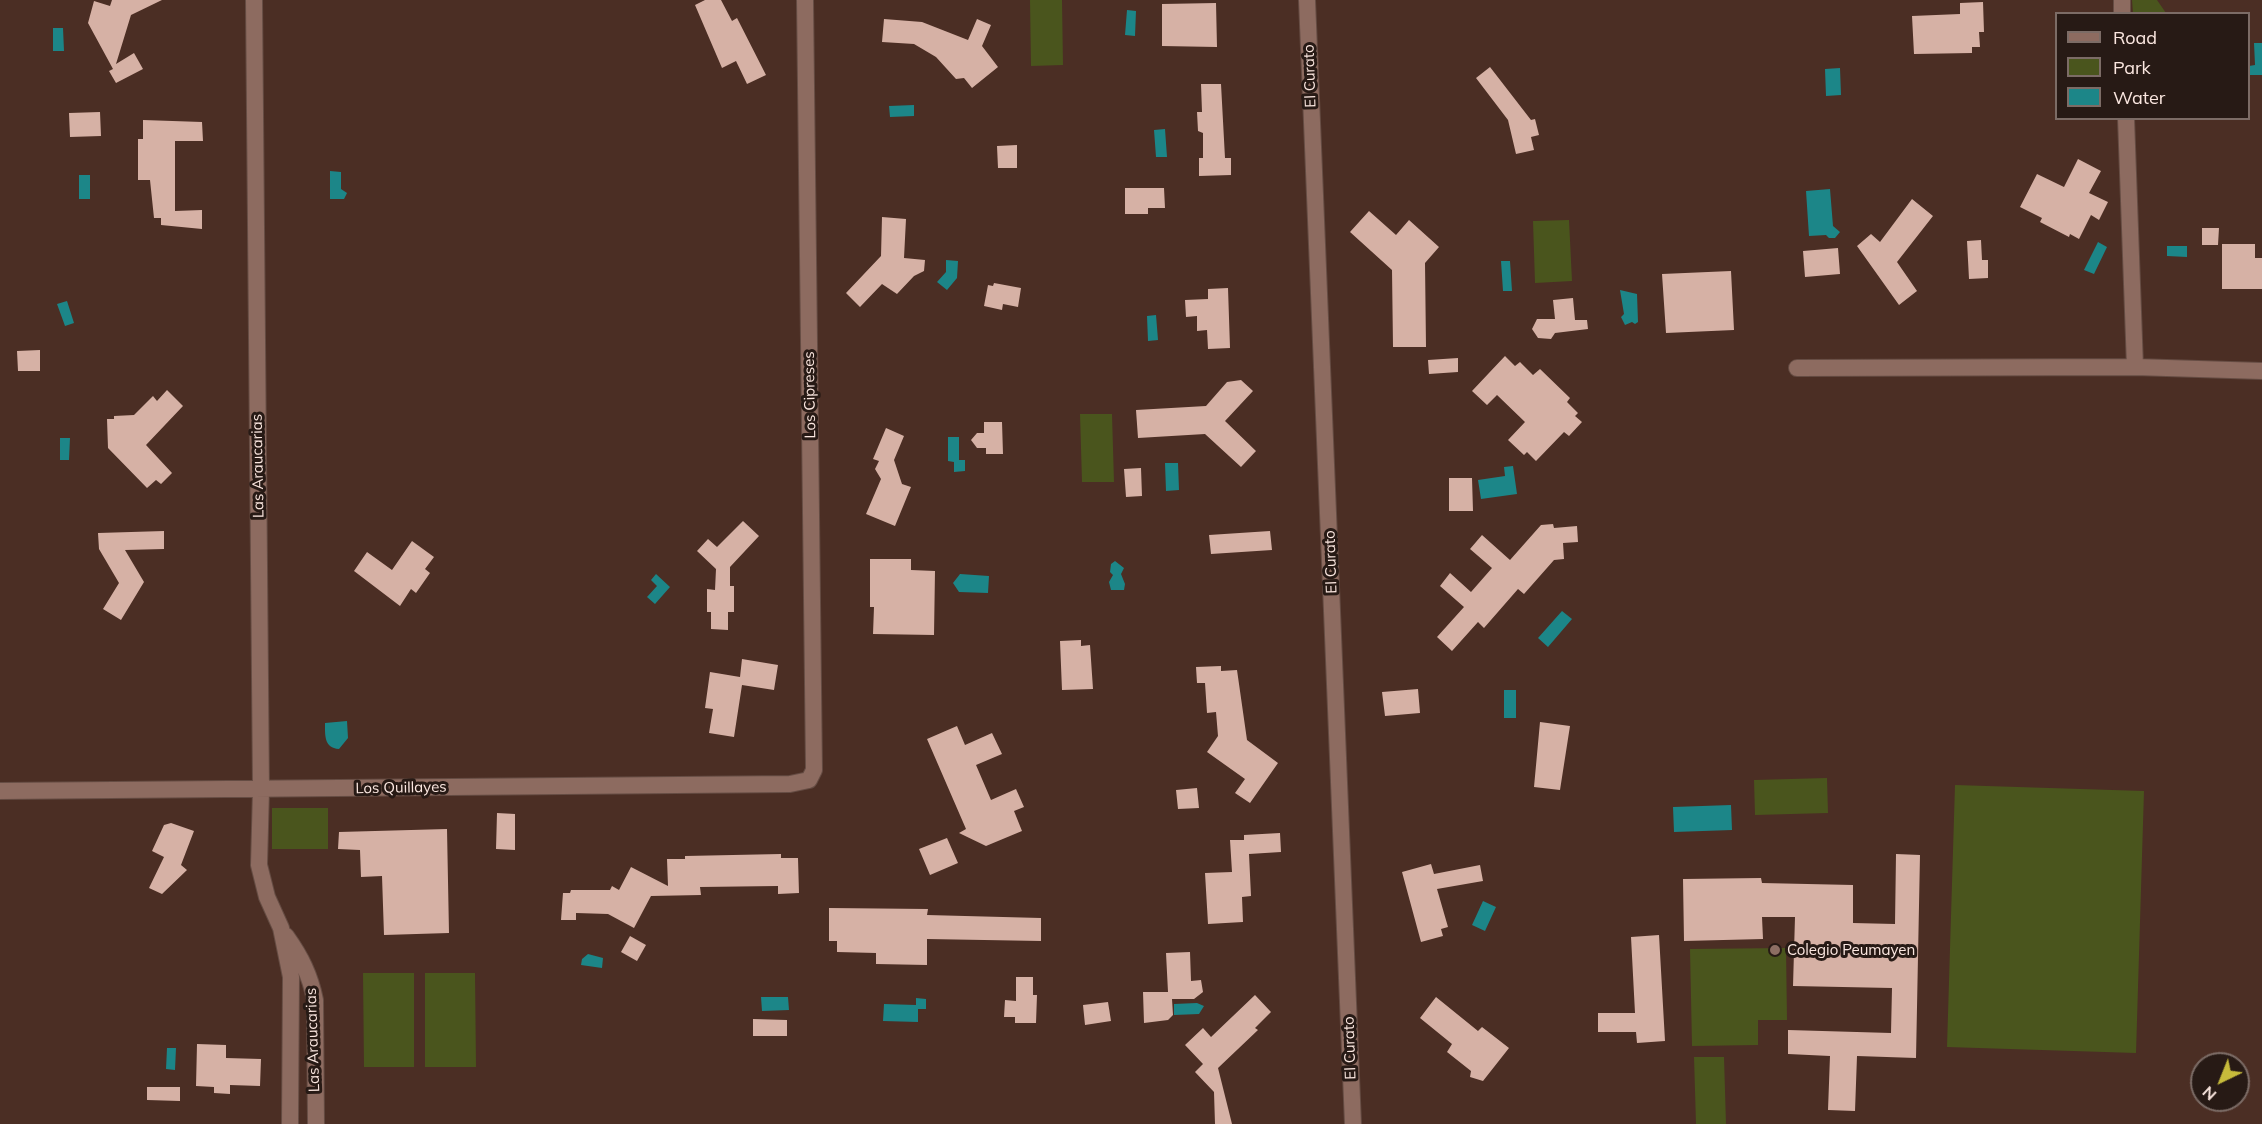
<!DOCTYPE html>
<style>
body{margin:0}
#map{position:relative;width:2262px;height:1124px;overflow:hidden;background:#4b2e24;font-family:Mulish,sans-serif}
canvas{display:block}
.legend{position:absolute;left:2055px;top:12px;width:195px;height:108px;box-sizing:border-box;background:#271a15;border:2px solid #7c6c66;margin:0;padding:8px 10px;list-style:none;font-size:18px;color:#fbe7e0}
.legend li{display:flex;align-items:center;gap:12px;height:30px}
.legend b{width:30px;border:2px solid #7c6c66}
.north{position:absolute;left:2190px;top:1052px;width:60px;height:60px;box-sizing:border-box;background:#271a15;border:2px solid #7c6c66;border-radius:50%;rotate:223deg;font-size:16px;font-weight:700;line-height:24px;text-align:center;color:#fbe7e0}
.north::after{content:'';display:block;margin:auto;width:21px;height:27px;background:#c7bb3b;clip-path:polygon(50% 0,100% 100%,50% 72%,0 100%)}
</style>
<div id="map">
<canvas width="2262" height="1124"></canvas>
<ul class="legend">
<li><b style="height:8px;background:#8d6b60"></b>Road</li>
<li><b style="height:16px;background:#4a551d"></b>Park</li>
<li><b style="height:16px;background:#1c8688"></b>Water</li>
</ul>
<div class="north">N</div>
</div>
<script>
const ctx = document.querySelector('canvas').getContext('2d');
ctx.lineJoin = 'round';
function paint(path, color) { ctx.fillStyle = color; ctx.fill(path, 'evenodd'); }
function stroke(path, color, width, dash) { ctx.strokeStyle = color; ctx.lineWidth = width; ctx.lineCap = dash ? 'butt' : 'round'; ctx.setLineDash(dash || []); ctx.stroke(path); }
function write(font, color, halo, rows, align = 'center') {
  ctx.font = font + ' Mulish,sans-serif'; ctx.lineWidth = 6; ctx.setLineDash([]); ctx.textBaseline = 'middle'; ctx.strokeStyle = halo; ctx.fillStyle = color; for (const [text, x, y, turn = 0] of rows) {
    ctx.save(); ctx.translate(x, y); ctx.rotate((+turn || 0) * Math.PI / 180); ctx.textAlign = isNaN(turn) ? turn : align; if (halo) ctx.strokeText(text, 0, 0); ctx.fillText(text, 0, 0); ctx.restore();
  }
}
const green = new Path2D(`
 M1030,0H1062L1063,65L1031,66Z
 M2132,0H2157L2166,13H2133Z
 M1569,220L1572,281L1535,283L1533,221Z
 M1080,414H1112L1114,482H1082Z
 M1827,778L1828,813L1755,815L1754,780Z
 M1955,785L2144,791L2136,1053L1947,1047Z
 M272,808H328V849H272Z
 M1786,948L1787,1020H1758V1045L1692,1046L1690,949Z
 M363,973H414V1067H364Z
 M425,973H475L476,1067H425Z
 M1694,1057H1724L1726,1124H1696Z`);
const water = new Path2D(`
 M1127,10L1136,11L1135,36L1125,35Z
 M53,28H63L64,51H53Z
 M2254,43H2262V75H2249V66L2255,65Z
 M1840,68L1841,95L1826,96L1825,69Z
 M914,105V116L890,117L889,106Z
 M1165,129L1167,157H1156L1154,130Z
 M330,171L341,172V189L347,193L344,199H330Z
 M79,175H90V199H79Z
 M1830,189L1833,226L1840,232L1835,238H1829L1826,235L1809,236L1806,191Z
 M2098,242L2107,247L2094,274L2084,270Z
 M2167,246H2187V257L2167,256Z
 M946,260L958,261L957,278L947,290L937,282L946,272Z
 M1501,261H1510L1512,291H1503Z
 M1620,290L1637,294L1638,322L1635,324L1632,322L1625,325L1621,317L1624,314Z
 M67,301L74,323L65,326L57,304Z
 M1156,315L1158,340L1148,341L1147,316Z
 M948,437H959V460H965V471L954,472V462L948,461Z
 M60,438H70L69,460H60Z
 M1165,463H1178L1179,490L1166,491Z
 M1513,466L1517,494L1481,499L1478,480L1505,476L1504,467Z
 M1115,561L1124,568L1121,574L1125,584L1124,590H1111L1109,582L1113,575L1110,572L1111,564Z
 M656,574L670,587L655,604L647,597L657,586L651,580Z
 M960,574L989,576L988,593L959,592L953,583Z
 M1562,611L1572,619L1548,647L1538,638Z
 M1504,690H1516V718H1504Z
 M347,721L348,738L339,749C324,748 325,735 325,723Z
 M1731,805L1732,830L1674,832L1673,807Z
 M1483,901L1496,907L1485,931L1472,925Z
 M588,954L603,958L602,968L581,965L582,959Z
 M761,997H788L789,1010L762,1011Z
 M916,998L926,999V1009H918V1022L883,1021L884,1004L916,1005Z
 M1197,1003L1204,1006L1199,1014L1174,1015V1004Z
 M167,1048H176L175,1070L166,1069Z`);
const building = new Path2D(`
 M112,0H162L131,15L116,64L134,53L143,69L116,83L109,71L113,69L88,23L94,1L110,6Z
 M705,0H721L732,21L737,18L766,75L747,84L736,61L722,68L695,5Z
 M1983,2L1984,32H1979L1980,47H1972V53L1914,54L1912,16L1960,14V3Z
 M1216,3L1217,47L1162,46V4Z
 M884,19L922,22L968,40L977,19L991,25L982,46L998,67L972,88L964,78L956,79L936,57L914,44L882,42Z
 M1490,67L1531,120L1535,119L1539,135L1531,137L1534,150L1516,154L1508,120L1476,78Z
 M1201,84H1221L1225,158H1231V175L1199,176V158H1203V133L1198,131L1197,112H1202Z
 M100,112L101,136L70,137L69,113Z
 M143,120L202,122L203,141H175V211L202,210V229L161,225V218H154L150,180H138V139H143Z
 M1017,145V168H998L997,146Z
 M2078,159L2101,171L2089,193L2108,202L2099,220L2091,215L2079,239L2070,234L2069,237L2040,222L2042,218L2020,207L2037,174L2064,187Z
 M1125,188H1164L1165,208H1148V214H1125Z
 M1912,199L1933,216L1897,262L1917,291L1899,305L1857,246L1871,234L1880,242Z
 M1369,211L1396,235L1409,220L1439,247L1425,263L1426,347H1393L1392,270L1350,232Z
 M882,217L906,219L904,258L925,260L924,271L914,276L897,294L882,284L860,307L846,293L881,256Z
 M2202,228H2219L2218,245H2202Z
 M1981,240L1982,260H1988V278L1969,279L1967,241Z
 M2222,244H2255V258H2262V289H2222Z
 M1838,248L1840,274L1805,277L1803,251Z
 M1731,271L1734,330L1666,333L1662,274Z
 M994,283L1021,288L1018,307L1003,304L1002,310L984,306L988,285L993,286Z
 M1228,288L1230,348L1208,349L1207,330L1197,331V316L1186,317L1185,300L1208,299V289Z
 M1573,298L1575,320H1587L1588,329L1555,333L1551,339L1538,338L1532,329L1537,319H1555L1553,300Z
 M40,350V371H18L17,351Z
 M1505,356L1515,366L1520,362L1533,375L1540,369L1570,398L1567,402L1578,413L1575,416L1582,422L1569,436L1564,432L1536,461L1527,452L1524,455L1508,440L1525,422L1497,395L1487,405L1472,391Z
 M1458,358V372L1429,374L1428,360Z
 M1241,380L1253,391L1225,421L1256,451L1241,467L1205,434L1138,438L1136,410L1206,406L1227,382Z
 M167,390L183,406L146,445L172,473L161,484L156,480L147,488L108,448L107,419H114V416L134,415L153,396L157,401Z
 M984,422H1002L1003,454H986V448H977L971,440L977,433H984Z
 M886,428L904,436L894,460L902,484L911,487L895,526L866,514L881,479L875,469L879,461L873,459Z
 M1141,468L1142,496L1126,497L1124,469Z
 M1449,478H1472L1473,511H1449Z
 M743,521L759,536L730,567V586H734V612H728V630L711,629V612H707V589L715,590L716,569L697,551L708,539L717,547Z
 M1553,524L1554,528L1577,526L1578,542L1563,543L1564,559L1554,560L1524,594L1518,589L1484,628L1478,622L1452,651L1437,637L1464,607L1440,586L1450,573L1471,592L1492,568L1470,549L1482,535L1510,560L1541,525Z
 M164,531V549L125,550L144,582L121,620L103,609L119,583L99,549L98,533Z
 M1270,531L1272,550L1211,554L1209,535Z
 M412,541L434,557L425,569L430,573L416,593L411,589L400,606L354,571L367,552L392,570Z
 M870,559H911V570L935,571L934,635L873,634L874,607H870Z
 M1081,640V646L1090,645L1093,689L1062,690L1060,641Z
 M742,659L778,665L774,690L742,685L734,737L709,733L713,709L705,708L710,672L740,677Z
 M1221,666V671L1237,670L1247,740L1278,763L1250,803L1235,793L1245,779L1207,752L1218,736L1216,712L1207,713L1205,683H1197L1196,667Z
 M1418,689L1420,713L1385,716L1382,692Z
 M1540,722L1570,726L1560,790L1534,787Z
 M957,726L965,745L992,733L1002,754L976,765L991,800L1016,789L1024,807L1014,811L1022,831L986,846L959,833L966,829L927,739Z
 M1197,788L1199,808L1178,809L1176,790Z
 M497,813L515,814V850L496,849Z
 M171,823L194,831L181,865L187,870L162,894L149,888L164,857L152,851L164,825Z
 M447,829L449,933L384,935L382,876L361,877L360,850L338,849L339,832Z
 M1280,833L1281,852L1249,854L1251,896L1242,897L1243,922L1208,924L1205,873L1232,872L1230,840H1244V835Z
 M947,838L958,863L930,875L919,849Z
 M781,854V858H798L799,893L778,894V886L700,887L701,895L651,896L634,928L608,914L576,913V920H561L563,893H570L571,890H610L612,886L619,890L631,867L668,886L667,859H685V856Z
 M1896,854L1920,855L1916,1058L1857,1056L1855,1111L1828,1110L1830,1056L1788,1054V1030L1891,1033L1892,988L1793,986L1795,917H1762L1763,939L1684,941L1683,879L1761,878L1762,883L1853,885V923L1895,924Z
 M1431,864L1434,874L1480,865L1483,881L1437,889L1448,927L1441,929L1443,936L1421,942L1402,872Z
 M829,908L928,909L927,915L1041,918V941L927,939V965L876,964V953L837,952V941H829Z
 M1659,935L1665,1041L1637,1043L1636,1032H1598V1013H1635L1631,937Z
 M630,936L646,945L637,961L621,952Z
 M1190,952L1191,981L1201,980L1203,992L1194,999H1172L1173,1015L1168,1020L1144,1023L1143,992H1168L1166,953Z
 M1016,977H1033V995H1037L1036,1023H1015V1017H1004L1005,1000L1016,1001Z
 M1255,995L1271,1012L1255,1028L1258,1030L1218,1068L1232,1124H1215L1214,1092L1195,1072L1203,1064L1185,1045L1203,1028L1211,1037Z
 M1436,997L1478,1031L1482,1027L1509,1048L1483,1081L1470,1077L1471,1071L1447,1052L1452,1044L1420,1018Z
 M1108,1002L1111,1021L1085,1025L1083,1005Z
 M753,1019L787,1020V1036H753Z
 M197,1044L226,1045V1058L261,1059L260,1086L230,1085V1094L214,1093V1087L196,1086Z
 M147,1087H180V1101L147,1100Z`);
const minor = new Path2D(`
 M254,0L261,790L259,865L267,897L281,928L291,977L290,1124
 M1307,0L1353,1124
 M2122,0V14
 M2126,118L2135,367
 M1797,368L2135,367L2262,371
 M0,791L790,784L809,780L814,770L805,0
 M286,936C301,957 310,975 315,1000L316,1124`);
const markers = [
 [1775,950,6,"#8d6e63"]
];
const streetNames = [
 ["El Curato",1310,76,-92],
 ["Los Cipreses",810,395,-91],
 ["Las Araucarias",258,466,-91],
 ["El Curato",1331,562,-92],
 ["Los Quillayes",401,788,-1],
 ["Las Araucarias",313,1040,-92],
 ["El Curato",1350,1048,-92]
];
const poiNames = [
 ["Colegio Peumayen",1787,950]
];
paint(green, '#4a551d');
paint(water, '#1c8688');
paint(building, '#d6b1a5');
stroke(minor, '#654c43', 18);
stroke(minor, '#8d6b60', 16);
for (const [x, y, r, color] of markers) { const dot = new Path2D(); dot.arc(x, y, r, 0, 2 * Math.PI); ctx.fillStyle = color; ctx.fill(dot); stroke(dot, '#271a15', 2); }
write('15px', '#fbe7e0', '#271a15', streetNames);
write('15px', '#fbe7e0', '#271a15', poiNames, 'left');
</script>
